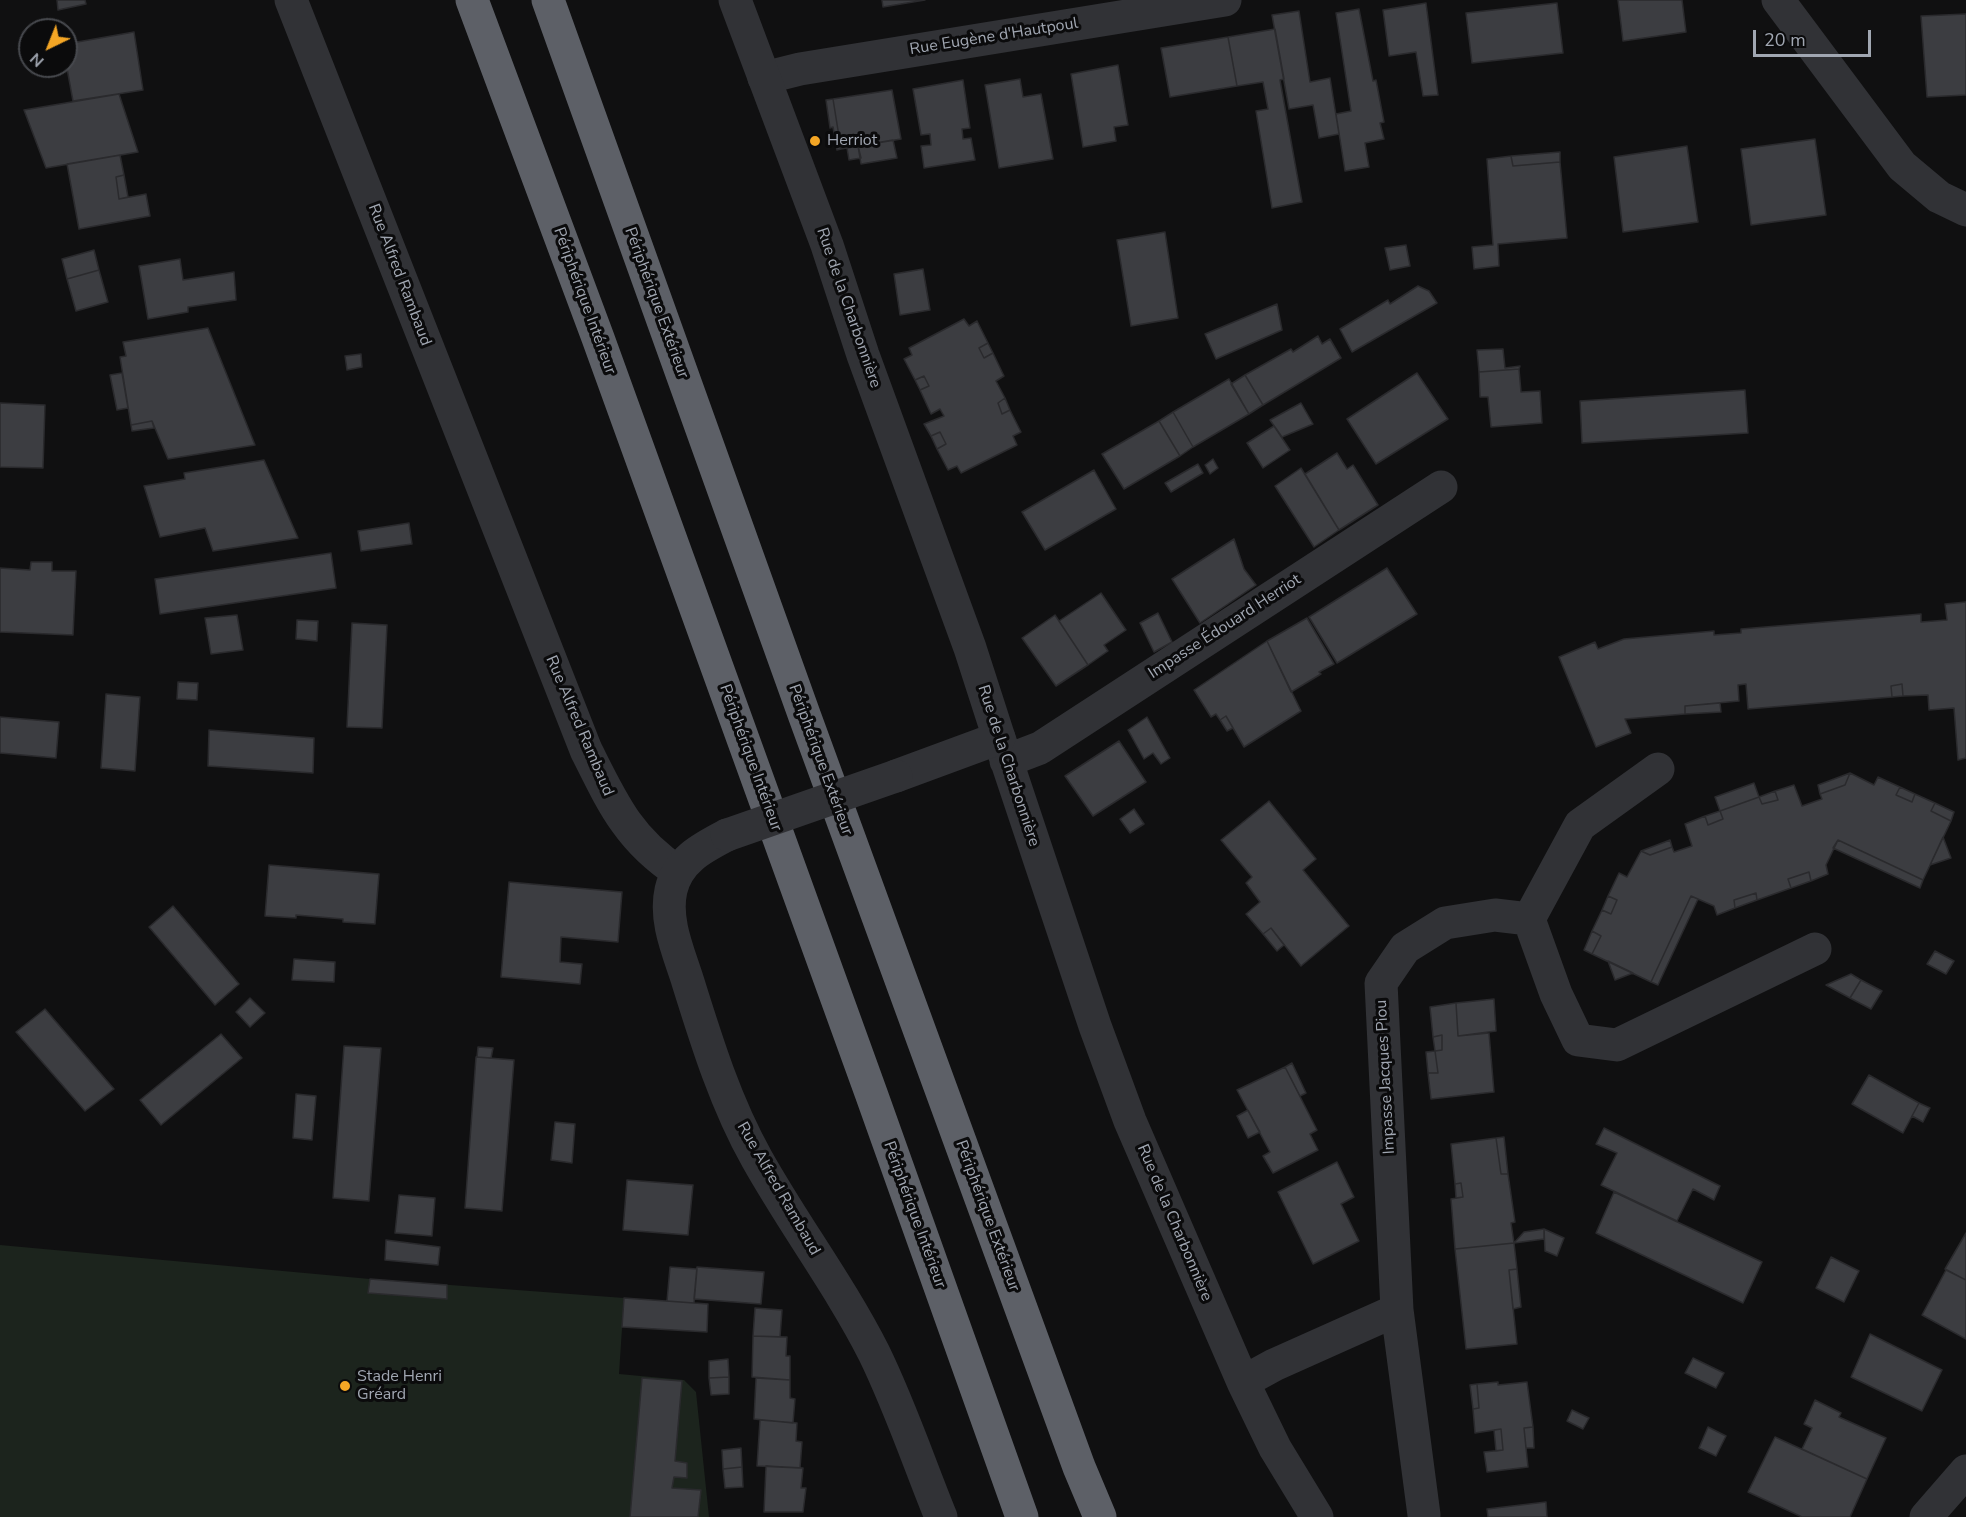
<!DOCTYPE html>
<meta charset="utf-8">
<style>
body{margin:0}
#map{position:relative;width:1966px;height:1517px;overflow:hidden;background:#101011;font-family:"Nunito Sans",sans-serif}
canvas{display:block}
.north{position:absolute;left:18px;top:18px;width:60px;height:60px;box-sizing:border-box;background:#0b0b0c;border:2px solid #47494e;border-radius:50%;rotate:223deg;font-size:16px;font-weight:700;line-height:24px;text-align:center;color:#a1a7b2}
.north::after{content:'';display:block;margin:auto;width:21px;height:27px;background:#f4a625;clip-path:polygon(50% 0,100% 100%,50% 72%,0 100%)}
.scale{position:absolute;left:1753px;top:30px;width:118px;height:27px;box-sizing:border-box;border:3px solid #a1a7b2;border-top:0;padding-left:8px;font-size:18px;line-height:21px;white-space:nowrap;color:#a1a7b2;-webkit-text-stroke:4px #0b0b0c;paint-order:stroke}
</style>
<div id="map">
<canvas width="1966" height="1517"></canvas>
<div class="north">N</div>
<div class="scale">20 m</div>
</div>
<script>
const ctx = document.querySelector('canvas').getContext('2d');
ctx.lineJoin = 'round';
function paint(path, color) { ctx.fillStyle = color; ctx.fill(path, 'evenodd'); }
function stroke(path, color, width, dash) { ctx.strokeStyle = color; ctx.lineWidth = width; ctx.lineCap = dash ? 'butt' : 'round'; ctx.setLineDash(dash || []); ctx.stroke(path); }
function write(font, color, halo, rows, align = 'center') {
  ctx.font = font + ' "Nunito Sans",sans-serif'; ctx.lineWidth = 6; ctx.setLineDash([]); ctx.textBaseline = 'middle'; ctx.strokeStyle = halo; ctx.fillStyle = color; for (const [text, x, y, turn = 0] of rows) {
    ctx.save(); ctx.translate(x, y); ctx.rotate((+turn || 0) * Math.PI / 180); ctx.textAlign = isNaN(turn) ? turn : align; if (halo) ctx.strokeText(text, 0, 0); ctx.fillText(text, 0, 0); ctx.restore();
  }
}
const green = new Path2D(`
 M0,1245L370,1279L624,1298L619,1374L684,1380L696,1392L709,1517H0Z`);
const building = new Path2D(`
 M57,0H85L86,4L58,10Z
 M882,0H925L883,7Z
 M1618,0H1682L1686,32L1623,41Z
 M1426,3L1438,95L1423,96L1416,52L1389,56L1383,10Z
 M1557,3L1563,53L1472,63L1466,13Z
 M1359,9L1373,81L1376,80L1384,122L1380,123L1384,139L1365,143L1369,167L1345,171L1336,114L1351,111L1336,13Z
 M1299,11L1310,82L1330,78L1339,134L1319,138L1313,105L1289,109L1272,15Z
 M1966,14V95L1927,97L1921,16Z
 M1275,29L1284,79L1280,80L1302,202L1272,208L1256,111L1268,109L1263,82L1237,86L1228,37Z
 M134,32L143,90L73,101L66,63V44Z
 M1228,37L1237,86L1170,97L1161,48Z
 M1118,65L1128,125L1114,127L1116,141L1083,147L1071,74Z
 M1020,79L1023,97L1041,94L1053,159L999,168L985,85Z
 M963,80L970,128L962,129L963,139L971,138L975,160L924,168L921,146L931,145L930,134L921,135L913,89Z
 M892,90L901,139L841,149L833,99Z
 M119,94L138,152L46,168L24,110Z
 M833,99L841,149L837,150L833,127L830,128L826,100Z
 M1815,139L1826,215L1751,225L1741,149Z
 M893,140L897,158L861,164L858,146Z
 M858,146L861,158L849,160L847,148Z
 M1687,146L1698,222L1623,232L1614,157Z
 M1560,152V162L1513,166L1511,156Z
 M120,155L124,175L116,177L119,199L146,194L150,216L79,229L67,164Z
 M1511,156L1513,166L1560,162L1567,238L1498,244L1499,266L1474,269L1472,247L1493,245L1487,159Z
 M124,175L128,197L119,199L116,177Z
 M1165,232L1178,318L1131,326L1117,240Z
 M1406,245L1410,266L1390,270L1385,248Z
 M94,250L99,270L67,279L62,259Z
 M180,259L183,280L234,272L236,300L188,307V312L148,319L139,266Z
 M923,269L930,310L900,315L894,274Z
 M99,270L108,302L76,311L67,279Z
 M1418,286L1429,291L1437,303L1352,352L1340,329L1388,300L1390,304Z
 M1277,304L1282,330L1216,359L1205,334Z
 M964,319L969,326L977,321L988,343L979,348L984,358L993,353L1004,376L996,381L1005,398L998,403L1002,414L1010,410L1021,432L1013,436L1017,445L961,473L957,466L948,470L937,449L946,444L940,432L931,436L924,424L944,416L940,409L931,414L920,390L929,386L924,376L915,380L904,359L912,355L909,348Z
 M208,328L255,445L168,459L152,421L131,425L120,357L126,356L123,342Z
 M1318,336L1322,344L1330,339L1341,358L1263,405L1245,375L1291,349L1293,352Z
 M988,343L993,353L984,358L979,348Z
 M1503,349L1505,368L1520,366L1519,369L1479,372L1477,350Z
 M361,354L362,367L347,370L345,356Z
 M1519,369L1521,392L1540,391L1542,423L1491,427L1488,397H1480L1479,372Z
 M122,373L128,408L117,410L110,375Z
 M1417,373L1448,419L1376,464L1347,419Z
 M1245,375L1263,405L1249,414L1231,384Z
 M924,376L929,386L920,390L915,380Z
 M1229,379L1249,414L1193,447L1173,412Z
 M1745,390L1748,433L1582,443L1580,401Z
 M1005,398L1010,410L1002,414L998,403Z
 M0,403L45,405L43,468L0,467Z
 M1301,403L1313,424L1282,437L1270,420Z
 M1173,412L1193,447L1180,456L1159,421Z
 M152,421L154,428L132,431L131,425Z
 M1159,421L1180,456L1124,489L1102,454Z
 M1274,426L1290,450L1263,468L1247,443Z
 M940,432L946,444L937,449L931,436Z
 M1337,453L1347,469L1353,465L1378,505L1339,530L1305,474Z
 M1213,459L1218,468L1210,474L1205,465Z
 M264,460L298,538L213,551L205,528L160,537L144,486L185,479L184,473Z
 M1198,464L1203,473L1171,492L1165,483Z
 M1301,468L1339,530L1314,547L1275,486Z
 M1094,470L1116,509L1045,550L1022,512Z
 M409,523L412,544L361,551L358,531Z
 M1234,539L1244,569L1256,585L1200,623L1172,579Z
 M331,553L336,588L160,614L155,579Z
 M31,562H52V571H76L73,635L0,632V568L30,570Z
 M1387,568L1417,614L1337,663L1309,617Z
 M1101,593L1126,630L1104,645L1108,651L1088,665L1059,621Z
 M1966,602V758L1958,760L1954,708L1929,710L1928,695L1903,696L1902,684L1891,686L1892,697L1748,709L1746,684L1738,685L1739,701L1685,706V714L1625,719L1631,733L1596,747L1559,657L1595,642L1598,649L1624,639L1714,631V635L1741,633V629L1921,614V622L1947,620L1945,604Z
 M1158,613L1172,642L1154,652L1140,623Z
 M237,615L243,650L211,654L205,618Z
 M1055,615L1088,665L1056,686L1022,638Z
 M1307,618L1334,664L1319,672L1321,674L1291,692L1267,641Z
 M297,620L318,621L317,641L296,639Z
 M352,623L387,625L382,728L347,727Z
 M1267,641L1301,711L1244,747L1226,716L1220,720L1216,714L1211,717L1194,690Z
 M178,682L198,683L197,700L177,699Z
 M1902,684L1903,696L1892,697L1891,686Z
 M106,694L140,697L135,771L101,768Z
 M1720,703L1721,712L1685,714V706Z
 M1226,716L1233,728L1227,731L1220,720Z
 M0,717L59,722L56,758L0,753Z
 M1147,717L1170,758L1161,764L1153,753L1144,759L1128,730Z
 M209,730L314,738L313,773L208,766Z
 M1119,741L1146,782L1093,816L1065,776Z
 M1850,773L1845,785L1820,794L1818,785Z
 M1850,773L1874,785L1878,777L1900,787L1896,795L1912,802L1915,794L1935,803L1931,811L1951,821L1923,880L1838,840L1826,865L1828,874L1811,881L1809,872L1788,879L1791,888L1757,900L1756,893L1734,900L1735,908L1717,915L1714,906L1691,896L1651,982L1592,954L1601,936L1592,931L1602,910L1611,914L1617,900L1608,896L1619,873L1627,877L1641,851L1650,855L1672,847L1674,852L1692,846L1685,824L1705,816L1708,825L1723,819L1720,811L1759,797L1762,804L1778,800L1775,791L1794,785L1802,806L1822,799L1820,794L1845,785Z
 M1754,783L1759,797L1720,811L1715,797Z
 M1900,787L1915,794L1912,802L1896,795Z
 M1775,791L1778,800L1762,804L1759,797Z
 M1269,801L1316,859L1303,870L1349,926L1301,966L1271,928L1263,934L1246,914L1260,902L1246,883L1252,877L1221,840Z
 M1935,803L1954,812L1951,821L1931,811Z
 M1134,809L1144,824L1130,833L1120,819Z
 M1720,811L1723,819L1708,825L1705,816Z
 M1943,837L1951,858L1930,865Z
 M1670,840L1672,847L1650,855L1641,851Z
 M1838,840L1923,880L1920,888L1833,848Z
 M269,865L379,874L375,924L343,922V919L296,915V918L265,916Z
 M1809,872L1811,881L1791,888L1788,879Z
 M509,882L622,892L618,942L561,937L560,962L582,964L580,984L501,977Z
 M1756,893L1757,900L1735,908L1734,900Z
 M1608,896L1617,900L1611,914L1602,910Z
 M1691,896L1698,899L1658,985L1651,982Z
 M173,906L239,984L215,1005L149,927Z
 M1271,928L1284,945L1277,951L1263,934Z
 M1592,931L1601,936L1592,954L1584,950Z
 M1935,951L1954,961L1946,974L1927,964Z
 M294,959L335,962L334,982L292,980Z
 M1608,961L1633,973L1615,980Z
 M1851,974L1861,980L1850,998L1826,985Z
 M1861,980L1882,991L1871,1009L1850,998Z
 M250,998L265,1013L250,1027L236,1012Z
 M1494,999L1496,1031L1458,1036L1456,1003Z
 M1456,1003L1458,1036L1489,1033L1494,1092L1431,1099L1428,1073H1438L1435,1051L1442,1050V1035L1433,1037L1430,1007Z
 M45,1009L114,1089L85,1111L16,1032Z
 M221,1034L242,1058L161,1125L140,1100Z
 M1442,1035V1050L1435,1051L1433,1037Z
 M344,1046L381,1048L369,1201L333,1198Z
 M478,1047L493,1048L491,1058L477,1057Z
 M1435,1051L1438,1073H1428L1426,1052Z
 M476,1057L514,1060L502,1211L465,1208Z
 M1292,1063L1306,1093L1300,1096L1285,1067Z
 M1285,1067L1317,1130L1310,1134L1318,1150L1273,1173L1263,1156L1270,1152L1237,1090Z
 M1869,1075L1919,1103L1903,1133L1852,1104Z
 M296,1094L316,1096L312,1140L293,1138Z
 M1919,1103L1930,1108L1923,1122L1912,1116Z
 M1248,1110L1260,1132L1248,1138L1237,1116Z
 M555,1122L575,1124L572,1163L551,1160Z
 M1604,1128L1720,1186L1714,1200L1693,1189L1677,1221L1601,1185L1617,1153L1596,1144Z
 M1504,1137L1508,1174H1501L1496,1138Z
 M1496,1138L1501,1174H1508L1515,1222L1511,1223L1514,1243L1455,1249L1451,1199L1463,1197L1461,1183L1455,1184L1451,1144Z
 M1337,1162L1354,1197L1341,1204L1359,1241L1313,1264L1278,1192Z
 M627,1180L693,1185L688,1235L623,1230Z
 M1461,1183L1463,1197L1456,1198L1455,1184Z
 M1614,1192L1762,1262L1743,1303L1596,1233Z
 M399,1195L435,1198L432,1236L395,1233Z
 M1544,1229L1564,1238L1557,1256L1545,1251Z
 M1544,1229V1239L1514,1243L1524,1232Z
 M1966,1233V1280L1945,1269Z
 M386,1240L440,1247L438,1265L385,1260Z
 M1514,1243L1517,1269L1509,1270L1517,1344L1466,1349L1455,1249Z
 M1831,1257L1859,1271L1844,1302L1816,1288Z
 M670,1267L697,1269L694,1303L667,1301Z
 M697,1267L764,1272L761,1304L694,1299Z
 M1517,1269L1521,1307L1513,1309L1509,1270Z
 M1946,1270L1966,1280V1339L1922,1315Z
 M370,1279L447,1285V1299L368,1293Z
 M624,1298L708,1304L707,1332L622,1327Z
 M755,1308L782,1310L780,1337L753,1336Z
 M1870,1334L1942,1370L1922,1411L1851,1377Z
 M753,1336L787,1337L786,1356H790V1380L752,1377Z
 M1693,1358L1724,1373L1716,1388L1685,1373Z
 M728,1359L729,1377L709,1378V1361Z
 M729,1377V1394L711,1395L709,1378Z
 M642,1378L682,1381L675,1461L687,1463V1478L674,1477L672,1488L701,1490L698,1517H630Z
 M756,1378L790,1380V1398L795,1399L793,1423L754,1419Z
 M1498,1382V1385L1527,1382L1533,1427L1524,1428L1528,1467L1487,1472L1484,1452L1503,1450L1501,1429L1475,1433L1473,1409L1479,1408L1477,1384Z
 M1477,1384L1479,1408L1473,1409L1470,1385Z
 M1815,1400L1841,1413L1839,1417L1886,1438L1867,1479L1802,1449L1812,1428L1804,1424Z
 M1572,1410L1589,1418L1583,1429L1567,1421Z
 M760,1420L797,1423L796,1441L802,1442L800,1468L757,1466Z
 M1533,1427L1534,1448H1526L1524,1428Z
 M1708,1427L1726,1436L1716,1456L1699,1448Z
 M1501,1429L1503,1450L1496,1451L1494,1430Z
 M1775,1437L1867,1479L1850,1517H1802L1748,1492Z
 M741,1448L742,1467L723,1469L722,1450Z
 M766,1466L803,1468L801,1488H806L803,1512H764Z
 M742,1467L743,1487L725,1488L723,1469Z
 M1546,1502L1547,1517H1488L1487,1509Z`);
const minor = new Path2D(`
 M291,0L586,750C612,802 628,839 678,872
 M1778,0L1902,166L1939,197L1966,210
 M764,78L800,69L1225,0
 M999,738L1095,1026L1130,1121L1243,1382L1275,1448L1317,1517
 M1006,761L1040,748L1441,487
 M1529,919L1580,825L1658,769
 M1397,1310L1424,1515
 M1243,1382L1274,1365L1397,1310L1381,983L1405,948L1445,923L1495,915L1529,919L1556,994L1578,1040L1617,1045L1815,949
 M1926,1517L1966,1471`);
const tertiary = new Path2D(`
 M735,0L827,245L863,355L970,648L999,738L896,776
 M727,835C702,848 678,860 671,890C664,921 679,953 688,982C707,1043 726,1104 757,1159C794,1225 840,1286 874,1353C900,1406 919,1463 941,1517`);
const motorway = new Path2D(`
 M472,0L598,338L871,1093L1022,1517
 M548,0L805,717L1079,1467L1100,1517`);
const tertiaryBridge = new Path2D(`
 M727,835L896,776`);
const markers = [
 [815,141,6,"#f4a625"],
 [345,1386,6,"#f4a625"]
];
const streetNames = [
 ["Rue Eugène d'Hautpoul",994,37,-9],
 ["Rue Alfred Rambaud",399,275,69],
 ["Périphérique Intérieur",584,301,70],
 ["Périphérique Extérieur",656,303,70],
 ["Rue de la Charbonnière",848,308,71],
 ["Impasse Édouard Herriot",1225,627,-33],
 ["Rue Alfred Rambaud",579,726,67],
 ["Périphérique Intérieur",750,758,70],
 ["Périphérique Extérieur",820,760,70],
 ["Rue de la Charbonnière",1008,766,72],
 ["Impasse Jacques Piou",1386,1077,-93],
 ["Rue Alfred Rambaud",778,1189,60],
 ["Périphérique Intérieur",914,1215,70],
 ["Périphérique Extérieur",987,1216,70],
 ["Rue de la Charbonnière",1174,1223,67]
];
const poiNames = [
 ["Herriot",827,141],
 ["Stade Henri",357,1377],
 ["Gréard",357,1395]
];
paint(green, '#1c241d');
paint(building, '#3c3d41');
stroke(building, '#2a2a2d', 1.5);
stroke(minor, '#313236', 33);
stroke(tertiary, '#313236', 33);
stroke(motorway, '#5d6067', 33);
stroke(tertiaryBridge, '#313236', 33);
for (const [x, y, r, color] of markers) { const dot = new Path2D(); dot.arc(x, y, r, 0, 2 * Math.PI); ctx.fillStyle = color; ctx.fill(dot); stroke(dot, '#0b0b0c', 2); }
write('16px', '#a1a7b2', '#0b0b0c', streetNames);
write('16px', '#a1a7b2', '#0b0b0c', poiNames, 'left');
</script>
